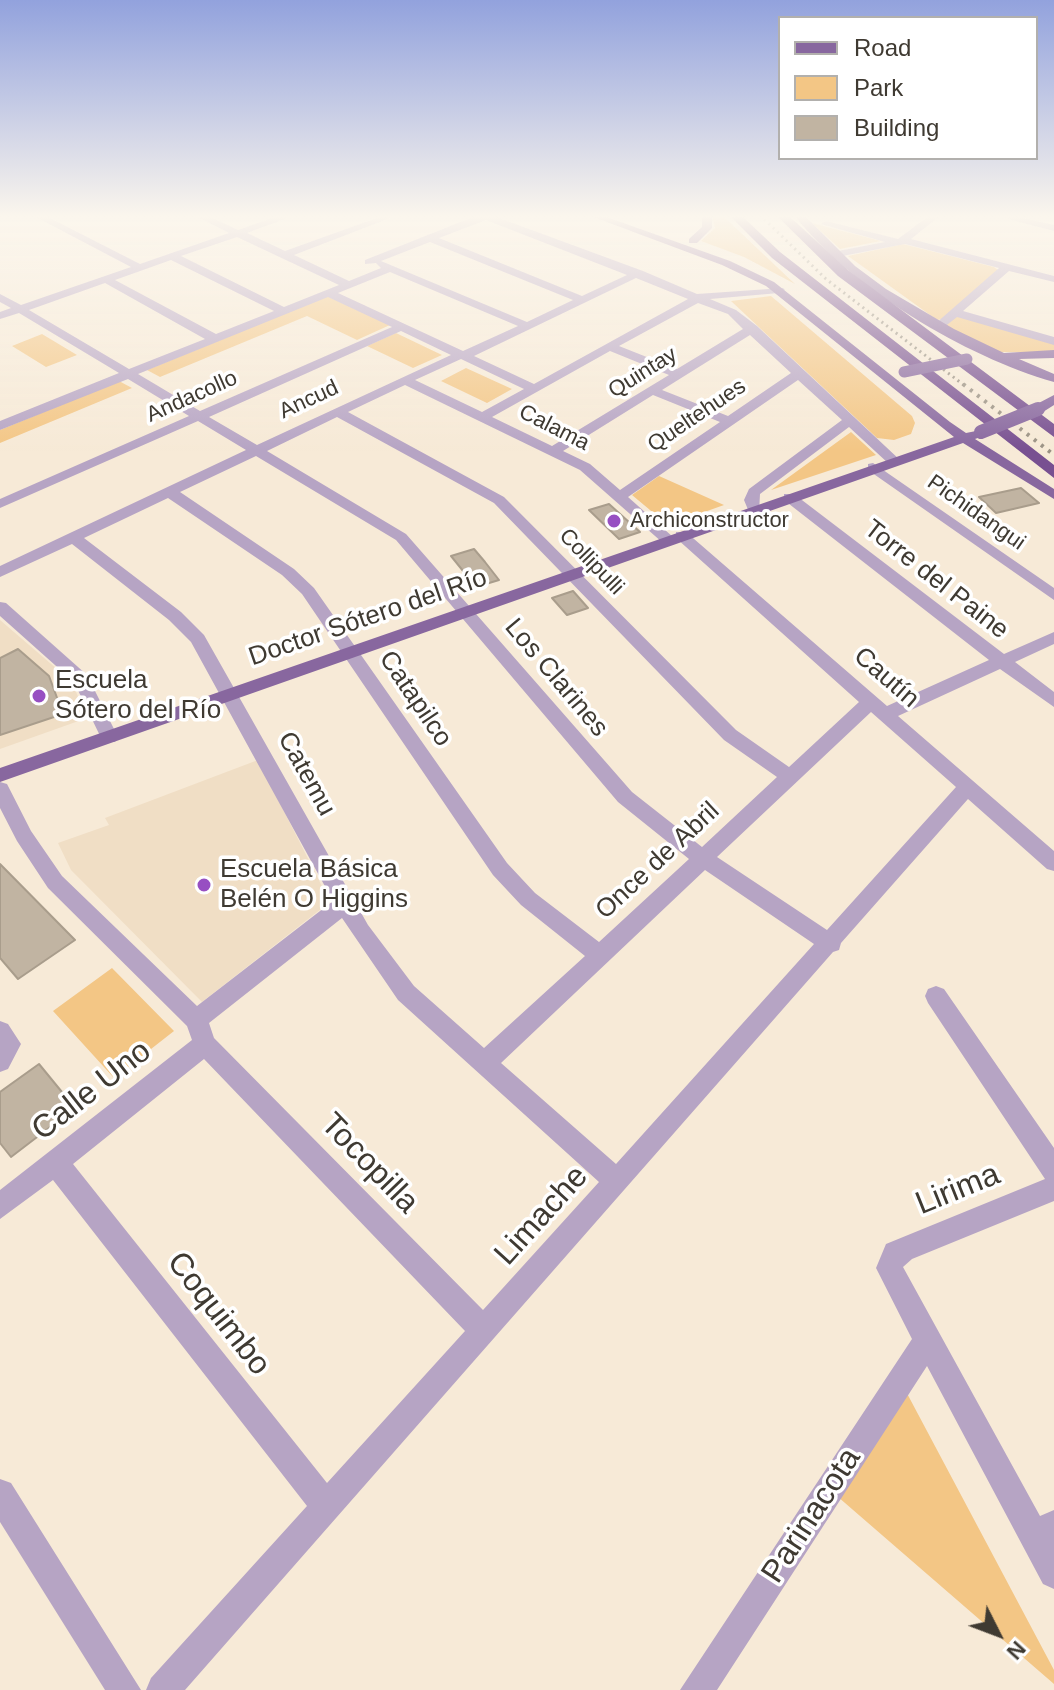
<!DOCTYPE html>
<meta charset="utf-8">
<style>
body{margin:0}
#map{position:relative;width:1054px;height:1690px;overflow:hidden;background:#f7ead7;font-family:Arial,sans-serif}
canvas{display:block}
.legend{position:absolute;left:778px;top:16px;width:260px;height:144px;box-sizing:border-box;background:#fff;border:2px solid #b2b0ad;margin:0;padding:10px 14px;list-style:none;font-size:24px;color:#3f3a32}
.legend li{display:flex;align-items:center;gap:16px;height:40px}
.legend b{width:40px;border:2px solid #b2b0ad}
.north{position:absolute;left:958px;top:1594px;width:80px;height:80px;-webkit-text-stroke:6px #fff;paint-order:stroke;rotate:132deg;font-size:22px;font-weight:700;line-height:32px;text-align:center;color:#3f3a32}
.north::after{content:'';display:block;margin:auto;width:28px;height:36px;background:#3f3a32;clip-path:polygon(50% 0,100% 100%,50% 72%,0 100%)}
</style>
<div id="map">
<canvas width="1054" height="1690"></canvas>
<ul class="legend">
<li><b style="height:10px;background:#88679f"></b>Road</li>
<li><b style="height:22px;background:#f3c685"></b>Park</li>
<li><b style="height:22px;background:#c1b4a2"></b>Building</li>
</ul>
<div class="north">N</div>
</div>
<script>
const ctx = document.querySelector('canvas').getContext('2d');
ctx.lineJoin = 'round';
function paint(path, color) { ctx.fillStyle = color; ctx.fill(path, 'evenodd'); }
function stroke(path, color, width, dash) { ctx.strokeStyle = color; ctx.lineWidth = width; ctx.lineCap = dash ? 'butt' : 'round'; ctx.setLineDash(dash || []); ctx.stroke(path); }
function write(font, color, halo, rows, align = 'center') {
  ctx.font = font + ' Arial,sans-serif'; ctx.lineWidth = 7; ctx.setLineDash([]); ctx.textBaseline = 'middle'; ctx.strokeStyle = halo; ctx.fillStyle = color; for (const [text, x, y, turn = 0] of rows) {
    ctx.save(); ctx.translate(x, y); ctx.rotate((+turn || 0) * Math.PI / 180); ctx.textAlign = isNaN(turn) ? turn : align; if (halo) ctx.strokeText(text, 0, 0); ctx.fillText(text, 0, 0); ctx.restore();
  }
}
const built = new Path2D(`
 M0,620L72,682L87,718L0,749Z
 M258,760L330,902L202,1002L71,870L58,843L109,825L105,818Z`);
const green = new Path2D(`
 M712,215H722L795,284L744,257L701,241L715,228Z
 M812,223L881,241L840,249Z
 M903,244L994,267L998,270L943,319L937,320L848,256Z
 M327,296L390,325L357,340L307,316L160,377L147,370Z
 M771,296L912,416L915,423L911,434L894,440L877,438L731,301Z
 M957,316L1054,342V352H1000L944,325Z
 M396,333L442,355L413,368L367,346Z
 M42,334L77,355L46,367L12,346Z
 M466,368L512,389L487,403L441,381Z
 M119,381L132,388L0,443V430Z
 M851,432L876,455L771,490Z
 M659,476L724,505L668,525L632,495Z
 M112,968L174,1031L114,1078L53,1011Z
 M902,1384L1054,1670V1684L830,1490Z`);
const building = new Path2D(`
 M1021,488L1039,503L996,513L979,497Z
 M609,504L640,532L619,539L589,510Z
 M474,549L485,562L499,580L476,587L451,556Z
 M573,591L588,608L567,615L552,598Z
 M18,649L49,676L63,714L0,735V658Z
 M0,864L75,940L18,979L0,958Z
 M39,1064L75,1108L11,1157L0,1143V1092Z`);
const minor = new Path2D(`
 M32,215H44L140,264L229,233L194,215H206L238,230L281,215H295L247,233L285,251L385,215H398L294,255L349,281L381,268L376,263L365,264V260L478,215H491L643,271L697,294L783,288L785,290L779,293L710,299L736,310L757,326L901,461L889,464L849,427L760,494L759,512H749L744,500L749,489L842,420L798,380L628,497L673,537V543H663L580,470L405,385L348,412L504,497L736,730L789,767L859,702L676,538V532H686L887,706L989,660L784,500V494H794L1004,654L1054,632V644L1015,662L1054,692V707L1000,669L898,716L1054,851V871L1047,869L968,799L841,943L839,950L833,952L185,1690H146L151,1678L307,1506L53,1180L0,1219V1190L192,1040L187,1026L48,888L17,841L0,808V782L7,784L31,831L62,876L197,1006L333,901L191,642L169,620L72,544L0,577V566L246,450L198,421L0,508V499L189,416L128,379L0,430V421L119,373L19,313L0,319V312L11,308L0,302V294L21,305L131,267ZM486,220L627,275L582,296L439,238ZM237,237L339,285L284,307L181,256ZM430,242L573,300L527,322L381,261ZM171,260L274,311L216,334L115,280ZM390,272L518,326L463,351L338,293ZM636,278L688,299L534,384L474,356ZM105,283L205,339L129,369L29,310ZM328,297L392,327L200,411L138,374ZM698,303L728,314L743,329L677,369L619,346ZM401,331L451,355L257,445L209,417ZM750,335L791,373L728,416L662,390ZM610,351L669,375L552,446L492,417ZM461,359L524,389L482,412L415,380ZM653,395L720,422L620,490L590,464L563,451ZM337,417L494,503L724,740L777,777L702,847L632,792L406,534L267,451ZM256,456L396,540L618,802L689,859L599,942L535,893L507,863L314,588L294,569L180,492ZM168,498L282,575L302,594L493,875L521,905L585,956L484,1048L414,986L368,925L204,635L181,612L84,538ZM871,712L956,787L827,930L717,857ZM705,870L814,944L616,1164L501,1063ZM342,918L398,1000L599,1182L483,1310L214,1038L209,1023ZM204,1059L465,1331L327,1483L73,1164Z
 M930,215H941L911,239L1054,276V282L1009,271L963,311L1054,337V345L957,317L943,328H935V324L999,268L905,244L837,257L832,254L833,252L885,242L821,224L826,221L898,239Z
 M992,215H1008L1054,225V231Z
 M873,463L1054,588V600L868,470V464Z
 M0,602L6,603L87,675L118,737L115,742H103L74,682L0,616Z
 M936,986L944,989L1054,1148V1201L912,1259L903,1267L1040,1516L1054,1510V1589L1043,1584L927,1366L717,1690H680L912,1339L876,1268L886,1244L1045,1179L928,1003L925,996L928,989Z
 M0,1021L8,1024L21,1044L8,1069L0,1072Z
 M0,1479L11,1483L141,1690H105L0,1522Z`);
const major = new Path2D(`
 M588,215H601L730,261L774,282L950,422L966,433L986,429V435L975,439L1054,489V499L963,443L0,782V768L954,437L766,286L722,265Z
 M702,215H712V228L697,243H689V239L702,227Z
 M794,215H804L855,266L886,289L954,329L1004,353L1054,350V358L1019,359L1054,374V382C964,356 852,289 794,215Z
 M1054,395V405L1043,412H1033V406Z`);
const highway = new Path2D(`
 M729,215H741L780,252L1054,465V478L772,258Z
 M776,215H788L848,270L1054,424V437L838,276Z`);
const railFar1 = new Path2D(`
 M760,215L826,279L965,386`);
const rail = new Path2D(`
 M963,384L1054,455`);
const majorBridgeFar1 = new Path2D(`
 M904,372L967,359`);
const majorBridge = new Path2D(`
 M981,432L1038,409`);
const markers = [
 [614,521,8,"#974fc2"],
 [39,696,8,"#974fc2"],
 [204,885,8,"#974fc2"]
];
const farStreetnames = [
 ["Quintay",643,373,-32],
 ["Andacollo",192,397,-24],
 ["Ancud",309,400,-25],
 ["Queltehues",697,416,-34],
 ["Calama",554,428,27],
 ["Pichidangui",976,513,35],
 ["Collipulli",591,562,46]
];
const farPoinames = [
 ["Archiconstructor",630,521]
];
const streetNames = [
 ["Torre del Paine",936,580,38],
 ["Doctor Sótero del Río",368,618,-19],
 ["Los Clarines",556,678,50],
 ["Cautín",886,678,41],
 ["Catapilco",415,699,56],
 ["Catemu",306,774,61],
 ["Once de Abril",658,861,-43]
];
const poiNames = [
 ["Escuela",55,681],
 ["Sótero del Río",55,711],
 ["Escuela Básica",220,870],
 ["Belén O Higgins",220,900]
];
const nearStreetnames = [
 ["Calle Uno",92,1091,-38],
 ["Tocopilla",369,1164,46],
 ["Lirima",958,1190,-22],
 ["Limache",542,1216,-48],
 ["Coquimbo",218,1314,52],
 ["Parinacota",812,1516,-57]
];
paint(built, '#f0dec5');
paint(green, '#f3c685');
paint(building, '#c1b4a2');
stroke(building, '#a99d8c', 2);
paint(minor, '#b6a4c4');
paint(major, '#88679f');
paint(highway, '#785091');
stroke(railFar1, '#9b9284', 3, [2, 4]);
stroke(rail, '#9b9284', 4, [3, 6]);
stroke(majorBridgeFar1, '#88679f', 11);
stroke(majorBridge, '#88679f', 14);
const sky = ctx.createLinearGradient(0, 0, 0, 451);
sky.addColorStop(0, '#92a2dd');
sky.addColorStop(0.48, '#fbf6ed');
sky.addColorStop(1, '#fbf6ed00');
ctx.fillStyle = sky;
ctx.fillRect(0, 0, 1054, 451);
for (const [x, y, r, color] of markers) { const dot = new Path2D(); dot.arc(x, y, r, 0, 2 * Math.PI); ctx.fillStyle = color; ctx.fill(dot); stroke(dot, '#fff', 3); }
write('22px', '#3f3a32', '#fff', farStreetnames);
write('22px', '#3f3a32', '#fff', farPoinames, 'left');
write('26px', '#3f3a32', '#fff', streetNames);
write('26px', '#3f3a32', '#fff', poiNames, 'left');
write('32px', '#3f3a32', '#fff', nearStreetnames);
</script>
